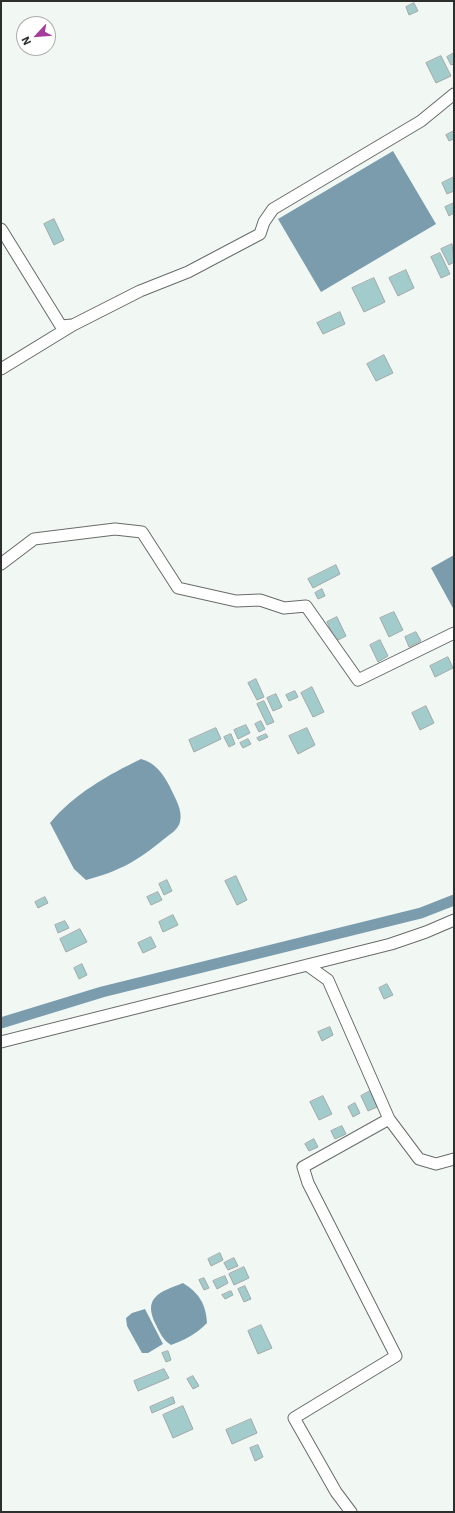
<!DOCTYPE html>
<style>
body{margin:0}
#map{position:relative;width:455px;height:1513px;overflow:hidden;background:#f1f7f3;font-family:"IBM Plex Sans",sans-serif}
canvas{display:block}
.frame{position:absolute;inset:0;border:2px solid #2d2f2e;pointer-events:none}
.north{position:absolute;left:16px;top:16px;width:40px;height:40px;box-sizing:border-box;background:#fff;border:1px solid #abacab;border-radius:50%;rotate:244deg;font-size:11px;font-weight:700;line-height:16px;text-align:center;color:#2d2f2e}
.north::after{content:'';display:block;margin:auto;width:14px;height:18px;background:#a53b9c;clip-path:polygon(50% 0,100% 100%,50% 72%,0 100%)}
</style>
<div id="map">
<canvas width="455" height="1513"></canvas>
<div class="frame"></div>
<div class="north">N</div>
</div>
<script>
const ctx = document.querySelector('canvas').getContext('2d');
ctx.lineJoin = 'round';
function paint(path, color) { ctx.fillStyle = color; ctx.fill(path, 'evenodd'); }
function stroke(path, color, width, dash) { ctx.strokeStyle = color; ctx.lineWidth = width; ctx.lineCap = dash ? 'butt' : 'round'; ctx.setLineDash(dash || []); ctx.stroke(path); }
const water = new Path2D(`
 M393,151L436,224L321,292L278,219Z
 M454,555V610L431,568Z
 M141,759C156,763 163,774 170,787C175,798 183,810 180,822C178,830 170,834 164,839C137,861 120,871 86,880L74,869L50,823C74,794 108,775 141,759Z
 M183,1283C199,1293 206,1304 207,1323C196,1334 185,1340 171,1345C163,1340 160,1333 156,1325C142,1297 160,1292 183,1283Z
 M145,1309L163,1344L148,1353H142L127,1326L126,1318L132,1313Z`);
const canal = new Path2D(`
 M1,1023L102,992L421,913L454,900`);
const building = new Path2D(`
 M414,3L418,11L409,15L406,7Z
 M454,53V64L451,65L447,57Z
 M441,56L451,76L436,83L426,63Z
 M454,131V139L449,141L446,135Z
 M454,177V191L447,194L442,183Z
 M454,203V213L449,216L445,207Z
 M54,219L64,240L54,245L44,224Z
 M452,244L454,262L449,265L441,249Z
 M440,253L450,274L441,278L431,257Z
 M406,270L414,288L398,296L389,278Z
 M374,278L385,302L364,312L352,288Z
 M340,312L345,324L323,334L317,323Z
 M384,355L393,373L376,381L367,364Z
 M336,565L340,574L313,588L308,579Z
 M322,589L325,596L318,599L315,593Z
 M394,612L403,630L389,637L380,618Z
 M337,617L346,636L336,641L327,622Z
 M416,632L421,641L409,647L405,637Z
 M380,640L388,656L378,662L370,645Z
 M448,657L453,668L435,677L430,666Z
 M256,679L264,697L257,700L248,683Z
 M312,687L324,712L313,717L301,693Z
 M295,691L298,697L289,701L286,695Z
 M276,694L282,707L273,711L267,698Z
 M264,701L274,722L267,725L257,704Z
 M426,706L434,723L420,730L412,713Z
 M261,721L265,729L259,732L255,724Z
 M246,725L250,733L238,739L234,730Z
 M216,728L221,739L194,752L189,740Z
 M307,728L315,745L298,754L289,736Z
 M231,734L235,744L229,747L224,737Z
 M266,734L268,737L259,741L257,738Z
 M248,739L251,744L243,748L240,743Z
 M236,876L247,900L237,905L225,881Z
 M167,880L172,891L164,895L159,884Z
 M158,892L162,900L151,905L147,897Z
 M45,897L48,903L38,908L35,902Z
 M173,915L178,925L163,932L159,922Z
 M65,921L69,928L58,933L55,925Z
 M80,929L87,942L66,952L60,939Z
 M151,937L156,947L143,953L138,943Z
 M82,964L87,975L79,979L74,968Z
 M387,984L393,995L384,999L379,988Z
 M330,1027L333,1035L322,1041L318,1032Z
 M370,1091L377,1107L368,1111L361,1096Z
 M323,1096L332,1114L319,1120L310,1102Z
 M355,1103L360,1113L353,1117L348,1107Z
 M342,1126L346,1134L335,1139L331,1131Z
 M314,1139L318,1147L309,1151L305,1144Z
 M220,1253L223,1260L211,1266L208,1259Z
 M234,1258L238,1266L228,1270L224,1263Z
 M244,1267L249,1278L234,1285L229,1274Z
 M225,1276L228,1283L217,1289L213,1281Z
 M204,1278L209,1288L204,1290L199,1280Z
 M245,1286L251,1299L244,1302L238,1289Z
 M231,1291L233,1295L225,1299L222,1295Z
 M261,1325L272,1348L258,1354L248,1331Z
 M168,1351L171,1360L166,1362L162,1353Z
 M164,1369L169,1378L138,1391L134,1381Z
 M193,1376L199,1386L193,1389L187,1379Z
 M173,1397L175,1403L152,1413L150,1407Z
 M183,1406L193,1429L173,1438L163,1415Z
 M251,1419L257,1433L232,1444L226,1430Z
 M258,1445L263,1457L255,1461L250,1448Z`);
const street = new Path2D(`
 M1,229L61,326L72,325
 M1,369L73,325L140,291L188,272L260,234L264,222L273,209L421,121L454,94
 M1,564L34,539L115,529L142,532L178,588L236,601L260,600L284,608L306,606L358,680L454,633
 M307,965L328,980L389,1119L419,1159L436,1164L454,1159
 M1,1042L391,944L426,932L454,920
 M351,1512L336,1492L294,1418L396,1356L308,1183L303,1167L389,1119`);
paint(water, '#7a9cad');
stroke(canal, '#7a9cad', 11);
paint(building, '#a1cccb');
stroke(building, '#a2a8a8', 1);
stroke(street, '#686c6a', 13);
stroke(street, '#fff', 11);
</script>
